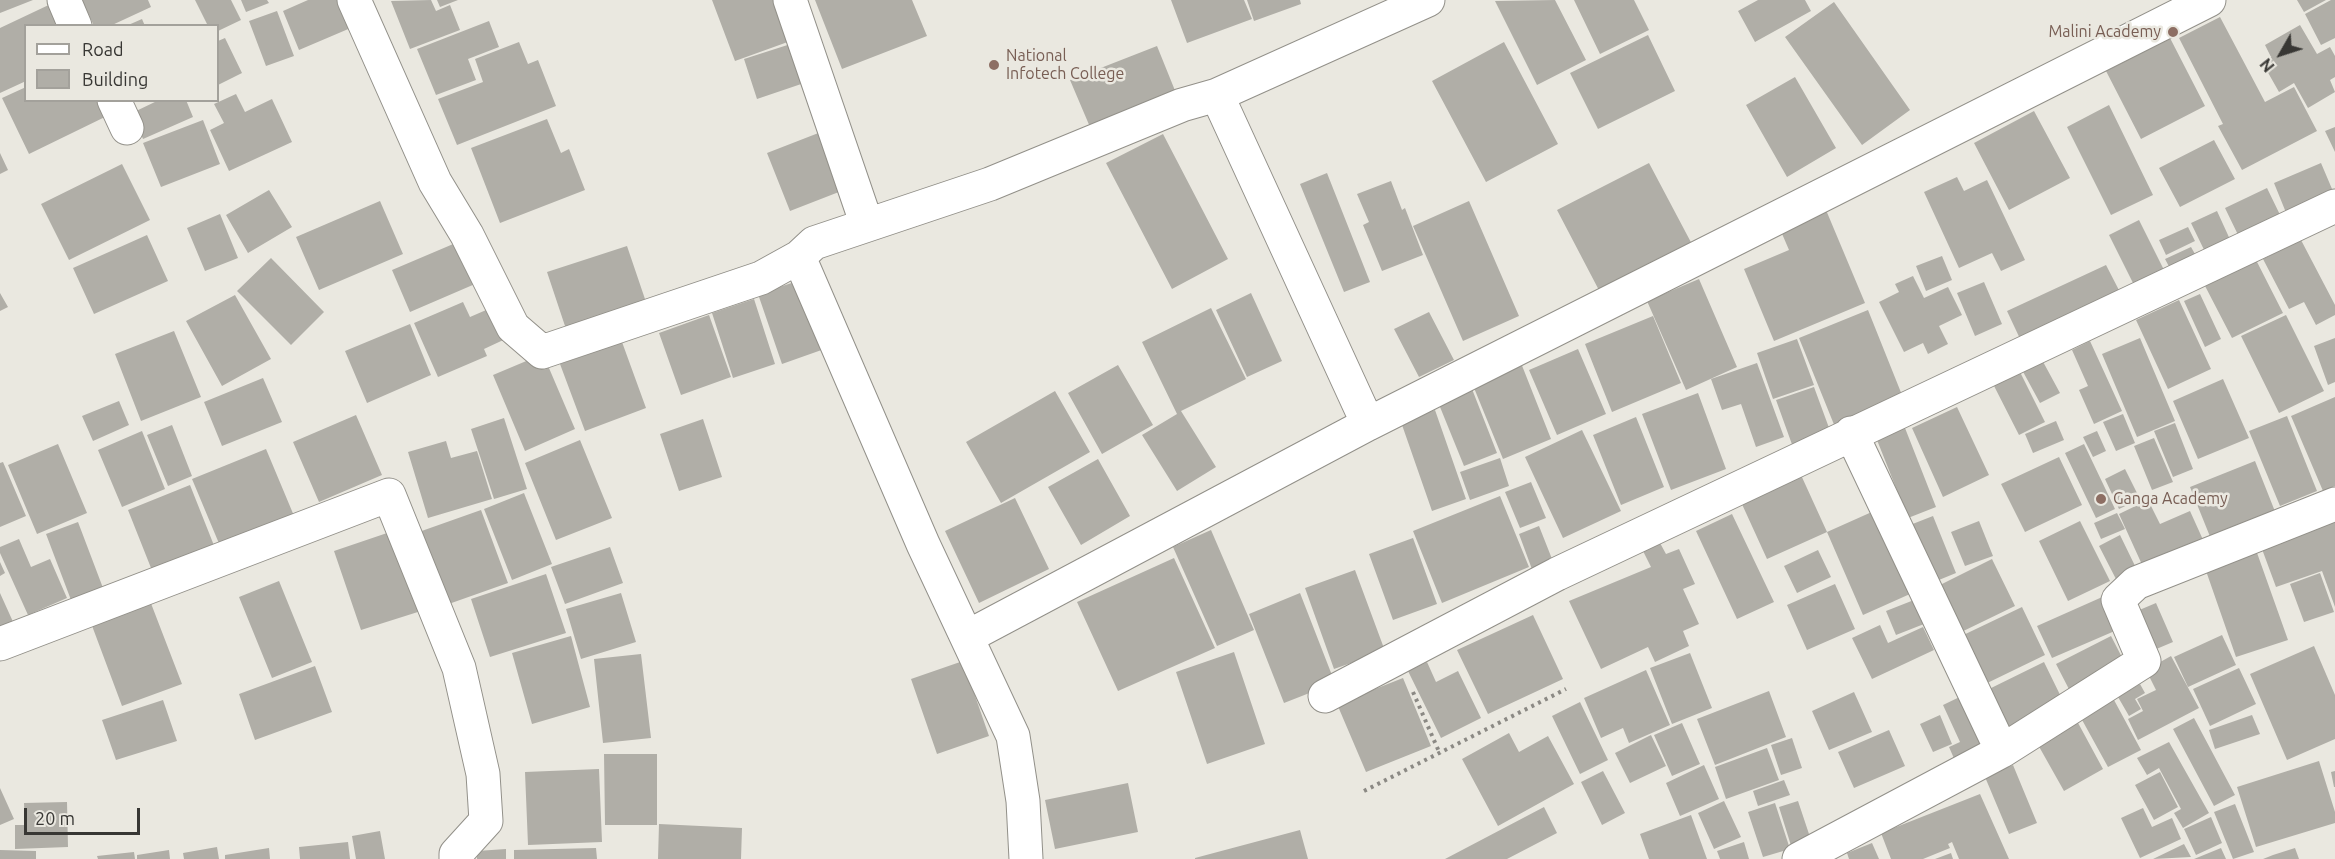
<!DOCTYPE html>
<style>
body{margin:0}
#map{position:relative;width:2335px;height:859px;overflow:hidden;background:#eae8e0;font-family:Ubuntu,sans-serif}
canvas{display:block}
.legend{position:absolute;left:24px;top:24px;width:195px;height:78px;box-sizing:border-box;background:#eae8e0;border:2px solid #a3a19b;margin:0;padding:8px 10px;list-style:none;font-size:18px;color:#383734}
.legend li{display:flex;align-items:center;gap:12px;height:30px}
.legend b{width:30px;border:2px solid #a3a19b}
.north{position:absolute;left:2251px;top:24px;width:60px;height:60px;-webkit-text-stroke:4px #eae8e0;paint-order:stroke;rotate:231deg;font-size:16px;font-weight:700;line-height:24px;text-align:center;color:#383734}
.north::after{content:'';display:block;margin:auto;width:21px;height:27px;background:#383734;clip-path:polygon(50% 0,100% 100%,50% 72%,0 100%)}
.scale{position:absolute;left:24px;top:808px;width:116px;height:27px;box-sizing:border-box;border:3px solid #383734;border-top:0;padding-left:8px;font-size:18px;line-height:21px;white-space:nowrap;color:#383734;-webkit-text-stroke:4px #eae8e0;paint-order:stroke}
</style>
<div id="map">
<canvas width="2335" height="859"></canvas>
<ul class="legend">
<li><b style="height:8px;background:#fff"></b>Road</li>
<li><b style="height:16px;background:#b0aea7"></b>Building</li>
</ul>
<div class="north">N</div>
<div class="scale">20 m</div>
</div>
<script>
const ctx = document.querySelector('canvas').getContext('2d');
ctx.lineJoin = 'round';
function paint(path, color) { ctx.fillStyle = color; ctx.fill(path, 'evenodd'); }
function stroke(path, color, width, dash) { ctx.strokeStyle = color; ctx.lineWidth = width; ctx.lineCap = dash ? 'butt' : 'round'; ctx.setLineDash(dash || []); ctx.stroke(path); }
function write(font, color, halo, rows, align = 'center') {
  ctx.font = font + ' Ubuntu,sans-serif'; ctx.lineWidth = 5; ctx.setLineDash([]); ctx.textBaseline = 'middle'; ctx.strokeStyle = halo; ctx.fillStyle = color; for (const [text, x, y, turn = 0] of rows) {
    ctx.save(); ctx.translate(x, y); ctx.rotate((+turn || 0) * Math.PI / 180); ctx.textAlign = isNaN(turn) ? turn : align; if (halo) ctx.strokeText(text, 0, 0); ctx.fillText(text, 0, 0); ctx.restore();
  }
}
const building = new Path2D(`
 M0,0H33L0,13Z
 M82,0H148L151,7L110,26H94Z
 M195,0H231L241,20L218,31V26H208Z
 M241,0H267L269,3L246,12Z
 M308,0H341L353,27L299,50L283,11Z
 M431,0L436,11L450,5L460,30L410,49L391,1Z
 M437,0H458L440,7Z
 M712,0H782L796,39L735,61Z
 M815,0H912L927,36L842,69Z
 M1171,0H1244L1252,19L1187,43Z
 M1247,0H1300L1301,4L1254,21Z
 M1555,0L1586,60L1537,85L1495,1Z
 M1574,0H1634L1649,30L1600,54Z
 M1758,0H1805L1811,11L1755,42L1738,11Z
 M2297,0H2326L2304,12Z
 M2331,0H2335V38L2321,45L2305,14Z
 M55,2L66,26H26V81L0,93V28Z
 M1834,2L1910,110L1862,145L1785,37Z
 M277,11L294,56L266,66L249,21Z
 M2220,17L2265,102L2294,87L2317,131L2242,170L2218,126L2223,124L2179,38Z
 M142,19L145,26H126Z
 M489,21L499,47L468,59L476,80L436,95L417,49Z
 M2300,25L2317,54L2330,47L2335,56V77L2330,80L2335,92L2308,108L2294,83L2279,92L2262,62L2271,57L2265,45Z
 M1648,35L1675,91L1598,129L1570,73Z
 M225,38L242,73L218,85V41Z
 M2170,38L2205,106L2141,139L2106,71Z
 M800,41L813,80L757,99L744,59Z
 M519,42L528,64L538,60L556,106L457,145L438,99L483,82L475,59Z
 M1504,42L1558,144L1486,182L1432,81Z
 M1157,46L1176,93L1090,127L1070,80Z
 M1795,77L1836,148L1787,177L1746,105Z
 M26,87V100H102L109,115L29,154L2,98Z
 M236,94L245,112L272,99L292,142L229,171L210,130L224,123L214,104Z
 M159,100H186L193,117L143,139L132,113Z
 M2109,105L2153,195L2111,215L2067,127Z
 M2034,111L2070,178L2009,210L1974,143Z
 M547,119L561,153L569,149L585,190L500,223L471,148Z
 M203,120L220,164L161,187L143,143Z
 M2335,127V152L2325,131Z
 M821,132L844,190L790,211L767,153Z
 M1163,134L1228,259L1172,289L1106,163Z
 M2214,140L2235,179L2180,207L2159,168Z
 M0,153L8,170L0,174Z
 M1649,163L1694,248L1602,296L1557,210Z
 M2321,163L2335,196L2289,220L2274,183Z
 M122,164L150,220L69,260L41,204Z
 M1327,173L1370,282L1344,292L1300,184Z
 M1957,177L1964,191L1987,180L2025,260L2001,271L1992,253L1959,268L1924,192Z
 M1391,181L1402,210L1405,208L1423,255L1382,271L1363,225L1369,222L1357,194Z
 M2267,188L2283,221L2241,241L2225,208Z
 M269,190L292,227L248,253L226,215Z
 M380,201L403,254L319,290L296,237Z
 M1469,201L1519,316L1463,341L1413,226Z
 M1826,210L1865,303L1774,341L1744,269L1789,250L1780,229Z
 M2217,211L2233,246L2208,258L2191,223Z
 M220,214L238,258L205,271L187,228Z
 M2139,220L2167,276L2137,291L2109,235Z
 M2188,227L2195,241L2166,255L2159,240Z
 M147,235L168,281L94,314L73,268Z
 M465,239L482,281L410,312L392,270Z
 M2301,240L2335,305V315L2316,325L2304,302L2289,309L2263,259Z
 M627,246L646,302L566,329L547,272Z
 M2191,247L2199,261L2173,274L2165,259Z
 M1942,256L1952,280L1926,291L1916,266Z
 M271,258L324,312L291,345L237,291Z
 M2255,258L2283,313L2232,338L2204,284Z
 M2106,265L2122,296L2022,343L2007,311Z
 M1913,276L1924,298L1948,287L1962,315L1939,326L1948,344L1928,354L1923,343L1904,352L1879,302L1899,292L1895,284Z
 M807,278L830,347L782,364L758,294Z
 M1699,279L1737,367L1686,390L1647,301Z
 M1984,282L2002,324L1975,336L1957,293Z
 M0,293L8,307L0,311Z
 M1251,293L1282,361L1247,377L1216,310Z
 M2200,294L2221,339L2205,347L2184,301Z
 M235,295L271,359L222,386L186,321Z
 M754,299L775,364L733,378L712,313Z
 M2179,300L2211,369L2168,389L2136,320Z
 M463,302L470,317L500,304L514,335L484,349L487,356L438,377L414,323Z
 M1211,308L1246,379L1181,411L1216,467L1177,491L1142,435L1177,414L1142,342Z
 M1868,310L1904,400L1835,427L1799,338Z
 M1429,312L1454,360L1419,377L1394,329Z
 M709,315L731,377L681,395L659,333Z
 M2286,315L2324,391L2279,413L2241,336Z
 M1653,316L1681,383L1612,412L1585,344Z
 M410,324L431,375L367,403L345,351Z
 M174,331L201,397L141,421L115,354Z
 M2140,338L2175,421L2137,437L2102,354Z
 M2335,338V382L2328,385L2314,346Z
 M1797,339L1814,385L1773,399L1757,353Z
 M2090,341L2122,411L2094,424L2079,390L2088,386L2072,350Z
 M622,342L646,408L585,431L560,364Z
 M1578,349L1606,414L1557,435L1529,370Z
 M543,354L575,429L525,451L493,375Z
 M2041,358L2060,393L2040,403L2021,368Z
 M1521,363L1551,439L1503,459L1472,383Z
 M1757,363L1784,437L1756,447L1741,404L1722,410L1711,379Z
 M1118,365L1153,425L1102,454L1068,393Z
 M2017,366L2045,422L2019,435L1991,380Z
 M263,378L282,422L222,446L204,402Z
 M2223,379L2249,438L2198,459L2173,401Z
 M1814,387L1832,436L1794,450L1776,400Z
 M1472,389L1497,453L1464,466L1438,402Z
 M1055,391L1090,452L1001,503L966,442Z
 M1698,393L1726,469L1671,490L1642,414Z
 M2335,397V486L2323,491L2291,416Z
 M119,401L129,425L93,441L82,416Z
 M1957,407L1989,475L1943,497L1912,428Z
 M1435,410L1466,499L1432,511L1401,422Z
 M2123,414L2135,443L2116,451L2103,422Z
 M356,415L382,475L319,502L293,442Z
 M2287,416L2317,491L2280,506L2249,431Z
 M1636,417L1664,487L1621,505L1593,435Z
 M504,418L527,489L494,499L471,429Z
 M703,419L722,477L679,491L660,434Z
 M2056,421L2064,440L2033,453L2025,434Z
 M2175,423L2193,469L2173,477L2154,431Z
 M172,425L192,476L168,486L147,435Z
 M1905,428L1936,507L1908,518L1877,440Z
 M1582,430L1621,511L1563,538L1525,457Z
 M142,431L165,489L122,507L98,450Z
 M2097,431L2106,451L2093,457L2083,437Z
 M2154,438L2173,482L2152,490L2134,446Z
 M580,440L612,518L556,540L525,463Z
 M446,441L451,458L477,451L492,499L428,518L408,452Z
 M58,444L87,513L37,534L8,465Z
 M2084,444L2115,509L2096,518L2065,453Z
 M266,449L297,523L223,553L192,479Z
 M2059,457L2082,505L2025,532L2001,484Z
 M1500,458L1509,486L1470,500L1460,472Z
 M1098,459L1130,516L1081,545L1048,487Z
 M2255,461L2276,514L2211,539L2190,487Z
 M3,462L26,516L0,527V463Z
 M2125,469L2140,499L2119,509L2105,479Z
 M1801,475L1827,532L1767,559L1741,502Z
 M1531,482L1546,518L1520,528L1505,492Z
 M190,485L215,548L153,573L128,510Z
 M524,493L552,564L512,580L484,509Z
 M1500,496L1529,567L1442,603L1413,531Z
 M1015,498L1049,569L979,603L945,531Z
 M2148,500L2160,524L2190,511L2204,542L2144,569L2119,514Z
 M481,510L508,583L443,606L416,533Z
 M1874,511L1910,594L1863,615L1827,532Z
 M2117,513L2125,529L2101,539L2094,523Z
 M1732,514L1774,602L1737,619L1696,531Z
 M2335,514V607L2322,571L2276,587L2259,541Z
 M1933,516L1956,573L1934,582L1910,525Z
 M1979,521L1993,556L1965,566L1951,532Z
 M2080,521L2110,581L2068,601L2039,541Z
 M78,522L103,588L71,600L46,534Z
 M1539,526L1554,564L1533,572L1519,534Z
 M1211,530L1254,630L1217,646L1173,547Z
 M393,531L421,611L361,630L334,551Z
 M2120,535L2137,570L2117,581L2099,546Z
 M1413,538L1437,604L1393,620L1369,554Z
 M19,539L31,567L50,559L67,598L28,615L0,553V547Z
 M1660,543L1666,554L1679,549L1695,584L1683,589L1699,624L1683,631L1689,646L1655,662L1648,647L1601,669L1569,601L1651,567L1643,551Z
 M610,547L623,583L565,604L551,567Z
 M1818,550L1831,577L1797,593L1784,566Z
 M2256,550L2288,640L2236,657L2205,568Z
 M1174,558L1215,648L1118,691L1077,602Z
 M1992,559L2015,606L1951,637L1928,591Z
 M0,562L5,573L0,576Z
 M1355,570L1385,651L1334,669L1305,588Z
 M2320,573L2334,612L2304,622L2290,584Z
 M546,574L566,633L490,657L471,599Z
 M279,581L312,662L272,678L239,597Z
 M1835,584L1855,629L1807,650L1787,605Z
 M0,593L14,624L0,630Z
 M147,593L182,684L122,706L88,615Z
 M621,593L636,642L581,659L566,609Z
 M1300,593L1335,683L1284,703L1249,614Z
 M2109,594L2124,627L2052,658L2037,626Z
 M1914,600L1924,624L1896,635L1886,611Z
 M2156,603L2173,642L2154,650L2137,611Z
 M2022,607L2045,655L1979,687L1955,639Z
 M1533,615L1563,679L1488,714L1457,650Z
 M1880,625L1888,643L1923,627L1934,650L1872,679L1852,638Z
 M2222,635L2236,665L2188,687L2174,657Z
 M571,636L590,707L532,724L512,653Z
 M2111,636L2127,667L2072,695L2056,664Z
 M2314,646L2335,695V739L2287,760L2250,674Z
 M1234,652L1265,744L1207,764L1176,672Z
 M1690,653L1712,708L1672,724L1650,668Z
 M641,654L651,738L603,743L594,659Z
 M2171,656L2199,708L2138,740L2128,719L2143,711L2137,699L2156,690L2146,670Z
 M963,661L989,736L937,754L911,679Z
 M1427,662L1436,682L1458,671L1481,718L1441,738L1408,671Z
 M2044,662L2065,705L2004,735L1983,692Z
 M315,666L332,712L255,740L239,694Z
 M2239,668L2256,704L2210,726L2193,689Z
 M1646,670L1670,725L1629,743L1623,728L1601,738L1584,698Z
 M1403,678L1431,746L1366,772L1337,704Z
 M2140,684L2145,693L2135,699L2141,709L2129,716L2118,697Z
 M1769,691L1786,737L1715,765L1697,719Z
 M1854,692L1872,732L1829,750L1812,711Z
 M1970,692L1995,746L1956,763L1949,747L1960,742L1943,705Z
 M163,700L177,741L116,760L102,720Z
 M2114,700L2141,750L2108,767L2081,718Z
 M1580,702L1608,760L1580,774L1552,716Z
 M1940,715L1952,744L1933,752L1920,724Z
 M2252,715L2260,734L2215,749L2209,730Z
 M2194,718L2235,795L2214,806L2173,729Z
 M2077,721L2103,769L2064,791L2037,743Z
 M1682,723L1700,764L1672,776L1654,735Z
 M1889,730L1905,766L1854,788L1838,752Z
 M1509,733L1519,752L1548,736L1574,784L1498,826L1462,759Z
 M1651,735L1666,766L1630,783L1615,753Z
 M1792,738L1802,768L1781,775L1771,745Z
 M2169,742L2209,813L2183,828L2174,813L2181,809L2159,768L2147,775L2137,758Z
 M1767,748L1779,780L1726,799L1715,767Z
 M604,754H657V825H605Z
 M2319,761L2335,812V823L2256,847L2237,787Z
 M1704,765L1719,799L1680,816L1666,783Z
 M2013,765L2037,823L2009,834L1985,777Z
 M599,769L602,842L528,845L525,772Z
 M1603,771L1625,813L1602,825L1581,782Z
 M2335,771V787H2334L2331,772Z
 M2160,772L2178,807L2154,820L2135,785Z
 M1784,780L1790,795L1758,806L1753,791Z
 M1128,783L1138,832L1055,849L1045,800Z
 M0,788L14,819L0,825Z
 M1980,794L2009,859H1959L1952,842L1948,844L1950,848L1923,859H1891L1881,833Z
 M1724,801L1741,837L1714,849L1698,813Z
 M1798,801L1813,846L1793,852L1779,807Z
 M67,802L68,847L15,849V825H25L24,803Z
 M1775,803L1790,849L1763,857L1748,812Z
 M2235,804L2254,852L2233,859L2214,812Z
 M1544,807L1557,833L1507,859H1445Z
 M2143,808L2152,827L2172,818L2181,839L2140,858L2121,818Z
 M1691,815L1707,859H1649L1640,834Z
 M2211,817L2222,843L2196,855L2184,829Z
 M659,824L742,828L741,859H658Z
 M1300,830L1308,859H1195V858Z
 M380,831L385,859H356L352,836Z
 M348,842L350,859H300L299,847Z
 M1744,842L1749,859H1720L1717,851Z
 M1872,843L1879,859H1849L1847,853Z
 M2184,844L2191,857L2153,859Z
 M217,847L219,859H184L183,853Z
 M269,848L270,859H225V855Z
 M596,848L597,859H514V850Z
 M2221,848L2226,859H2194Z
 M2295,848L2299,859H2263L2273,855Z
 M506,849V859H477V851Z
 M0,850L36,851V859H0Z
 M169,850L170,859H137V855Z
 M134,852L135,859H98L97,856Z
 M1951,853L1953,859H1935Z`);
const path = new Path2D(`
 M1413,692L1440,754
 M1364,791L1566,689`);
const minor = new Path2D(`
 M64,0L75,26
 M354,0L435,182L467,235L513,327L542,352L761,278L799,257L814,243L990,184L1182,105L1217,95L1428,0
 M790,0L867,225
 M1217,95L1368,424L2209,0
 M114,100L127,128
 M799,257L923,544L1013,736L1023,801L1026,859
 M1851,433L2002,751
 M967,637L1368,424
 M0,644L389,495L459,668L483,774L486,821L456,854V859
 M1325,696L1557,574L2335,206
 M1799,859L2002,751L2144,661L2118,600L2136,583L2335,504`);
const markers = [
 [2173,32,6,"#8d6e63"],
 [994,65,6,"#8d6e63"],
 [2101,499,6,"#8d6e63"]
];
const educationNames = [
 ["Malini Academy",2161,32,"right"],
 ["National",1006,56],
 ["Infotech College",1006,74],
 ["Ganga Academy",2113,499]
];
paint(building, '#b0aea7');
stroke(minor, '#929089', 35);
stroke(path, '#8b8984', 4, [3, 4.5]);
stroke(minor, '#fff', 33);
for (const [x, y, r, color] of markers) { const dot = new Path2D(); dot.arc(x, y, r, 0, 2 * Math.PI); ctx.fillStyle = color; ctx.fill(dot); stroke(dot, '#eae8e0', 2); }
write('16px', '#785e54', '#eae8e0', educationNames, 'left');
</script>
